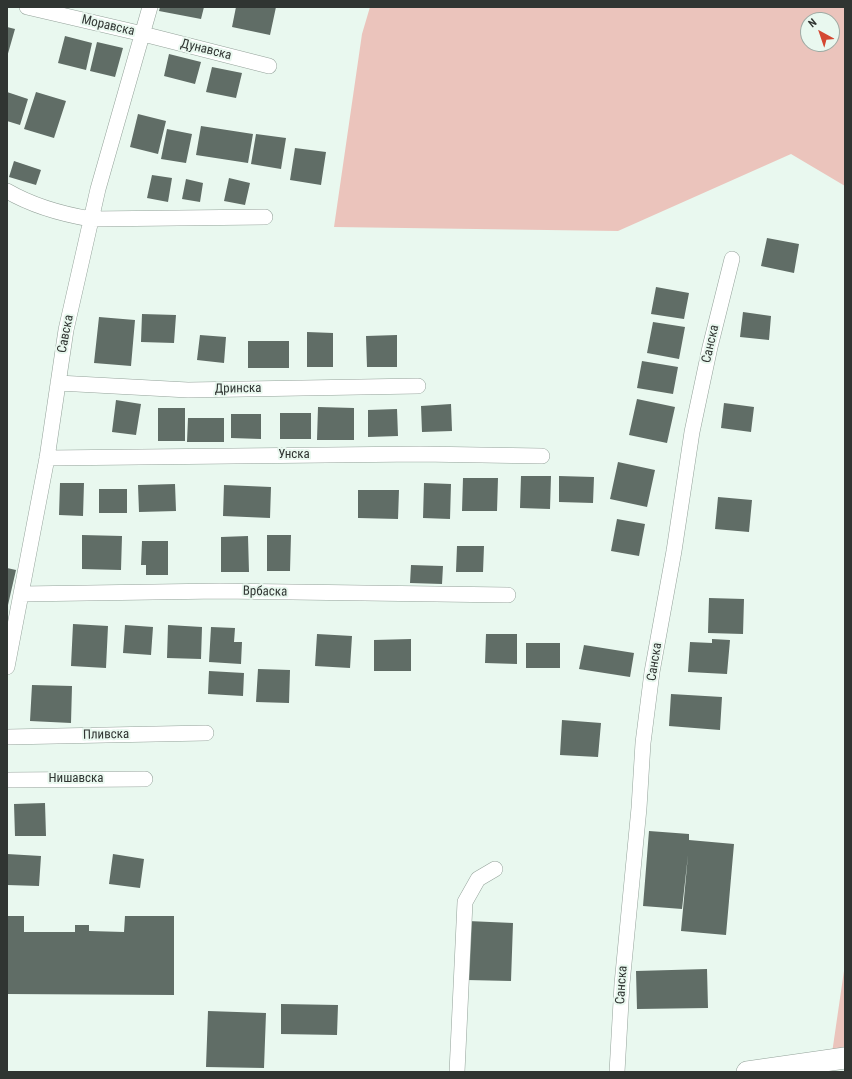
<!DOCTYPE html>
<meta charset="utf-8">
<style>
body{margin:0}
#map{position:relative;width:852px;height:1079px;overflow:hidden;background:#e9f8ef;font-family:"Roboto Condensed",sans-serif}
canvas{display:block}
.frame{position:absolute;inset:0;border:8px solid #303532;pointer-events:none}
.north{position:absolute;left:800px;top:12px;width:40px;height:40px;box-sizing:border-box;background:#e9f8ef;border:1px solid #9faaa3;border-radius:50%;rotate:320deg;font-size:11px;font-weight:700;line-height:16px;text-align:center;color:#303532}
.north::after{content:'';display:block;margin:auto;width:14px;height:18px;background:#d44832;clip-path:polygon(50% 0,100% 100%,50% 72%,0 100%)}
</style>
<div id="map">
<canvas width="852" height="1079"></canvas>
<div class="frame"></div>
<div class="north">N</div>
</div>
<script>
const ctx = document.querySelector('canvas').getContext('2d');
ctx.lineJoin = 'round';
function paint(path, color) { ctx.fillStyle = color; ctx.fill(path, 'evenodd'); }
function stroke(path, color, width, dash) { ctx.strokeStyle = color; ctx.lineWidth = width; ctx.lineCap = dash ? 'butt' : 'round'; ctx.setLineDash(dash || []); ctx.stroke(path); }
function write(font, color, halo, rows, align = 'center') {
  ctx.font = font + ' "Roboto Condensed",sans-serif'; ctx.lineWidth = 4; ctx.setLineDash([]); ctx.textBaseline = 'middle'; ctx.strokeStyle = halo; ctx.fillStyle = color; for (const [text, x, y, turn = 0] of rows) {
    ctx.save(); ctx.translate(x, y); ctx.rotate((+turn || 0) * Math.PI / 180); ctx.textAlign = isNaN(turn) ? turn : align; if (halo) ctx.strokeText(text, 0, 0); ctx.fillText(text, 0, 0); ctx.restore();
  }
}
const green = new Path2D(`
 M370,7H845V186L791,154L618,231L334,227L362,34ZM808,20H832V44H808Z
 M845,964V1058L831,1060Z`);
const building = new Path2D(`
 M160,7H204L201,19L159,11Z
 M236,7H276L270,35L232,27Z
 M7,27L15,29L7,57Z
 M65,36L92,43L86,70L58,63Z
 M97,42L123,48L115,77L90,71Z
 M169,54L201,62L195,84L164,76Z
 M212,67L242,73L236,98L206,92Z
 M7,92L28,99L20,125L7,121Z
 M36,92L66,101L54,138L24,129Z
 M138,114L166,121L158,154L130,147Z
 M201,126L253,134L248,163L196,155Z
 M167,129L192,134L186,163L161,159Z
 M256,134L286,138L281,169L251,164Z
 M295,148L326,152L321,185L290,180Z
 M14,161L41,170L36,185L9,177Z
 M152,175L172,178L168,202L147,198Z
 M229,178L250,183L245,205L224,201Z
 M186,179L203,183L200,202L182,199Z
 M767,238L799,244L794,273L761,266Z
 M656,287L689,293L684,319L651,314Z
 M743,312L771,316L769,340L740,337Z
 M142,314L176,315L174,343L141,342Z
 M99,317L135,320L131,366L94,363Z
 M653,322L685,327L679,359L647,353Z
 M307,332L333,333V367H307Z
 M200,335L226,337L224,363L197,360Z
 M397,335V367H367L366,336Z
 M248,341H289V368H248Z
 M642,361L678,367L673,394L637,388Z
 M637,399L675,407L667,443L629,435Z
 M116,400L141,404L136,435L112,432Z
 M724,403L754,407L751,432L721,428Z
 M451,404L452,431L422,432L421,406Z
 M318,407L354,408V440H317Z
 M158,408H185V441H158Z
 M397,409L398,436L368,437V410Z
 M280,413H311V439H280Z
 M231,414H261V439L231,438Z
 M188,418H224V442H187Z
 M618,462L655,470L647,507L610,499Z
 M521,476H551L550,509L520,508Z
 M559,476L594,477L593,503L559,502Z
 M463,478H498L497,511H462Z
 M60,483H84L83,516L59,515Z
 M424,483L451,484L450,519L423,518Z
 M175,484L176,511L139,512L138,485Z
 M224,485L271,487L270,518L223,516Z
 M99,489H127V513H99Z
 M358,490H399L398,519L358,518Z
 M718,497L752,500L749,532L715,529Z
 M617,519L645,524L639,556L611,551Z
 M82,535L122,536L121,570L82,569Z
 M267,535H291L290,571H267Z
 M248,536L249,572H221V537Z
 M142,541H168V575H146V565H141Z
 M457,546H484L483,572H456Z
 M411,565L443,566L442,584L410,583Z
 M7,568L16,570L8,605H7Z
 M709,598L744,599L743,634L708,633Z
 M73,624L108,626L106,668L71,666Z
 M125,625L153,627L151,655L123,653Z
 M168,625L202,627L201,659L167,658Z
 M211,627L235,628L234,642H242L241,664L209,662Z
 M317,634L352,636L350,668L315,666Z
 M486,634H517V664L485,663Z
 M411,639V671H374V640Z
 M712,639L730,640L727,674L688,672L690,642L712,643Z
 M526,643H560V668H526Z
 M584,645L634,653L630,677L579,669Z
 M258,669L290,670L289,703L256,702Z
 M209,671L244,673L243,696L208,694Z
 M32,685L72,686L71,723L30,721Z
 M671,694L722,697L720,730L669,726Z
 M562,720L601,723L598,757L560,755Z
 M45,803L46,836H15L14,804Z
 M649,831L689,834V840L734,844L726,935L681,931L688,855L682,909L643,906Z
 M7,854L41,856L39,886L7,885Z
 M113,854L144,859L140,888L109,884Z
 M7,916H24V932H75V925H89V931L124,932L125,916H174V995L7,994Z
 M468,921L513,923L511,981L467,980Z
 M707,969L708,1008L637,1009L636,971Z
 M281,1004L338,1005L337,1035L281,1034Z
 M208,1011L266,1013L264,1068L206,1067Z`);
const minor = new Path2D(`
 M27,7L143,34L269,66
 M7,191C33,206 61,214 91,219L265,217
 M58,383L188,390L418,386
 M47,458L420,454L542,456
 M21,594L220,591L508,595
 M7,667L47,458L66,330L98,189L150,7
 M7,737L206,733
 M7,780L145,779
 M457,1072L465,902L478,879L495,869
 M617,1072L622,984L639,808L643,743L652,672L674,551L692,432L710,347L732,259`);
const secondary = new Path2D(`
 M747,1072L845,1058`);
const streetNames = [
 ["Моравска",108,26,13],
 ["Дунавска",206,50,14],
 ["Савска",66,334,-79],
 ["Санска",711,344,-77],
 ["Дринска",238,389,-1],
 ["Унска",294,455],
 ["Врбаска",265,592,1],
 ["Санска",655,662,-81],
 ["Пливска",106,735,-1],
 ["Нишавска",76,779],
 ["Санска",622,985,-86]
];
paint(green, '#ebc4bc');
paint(building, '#606d66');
stroke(minor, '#94a29a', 16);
stroke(secondary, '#94a29a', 22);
stroke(minor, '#fff', 15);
stroke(secondary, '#fff', 21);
write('13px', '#303532', '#e9f8ef', streetNames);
</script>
